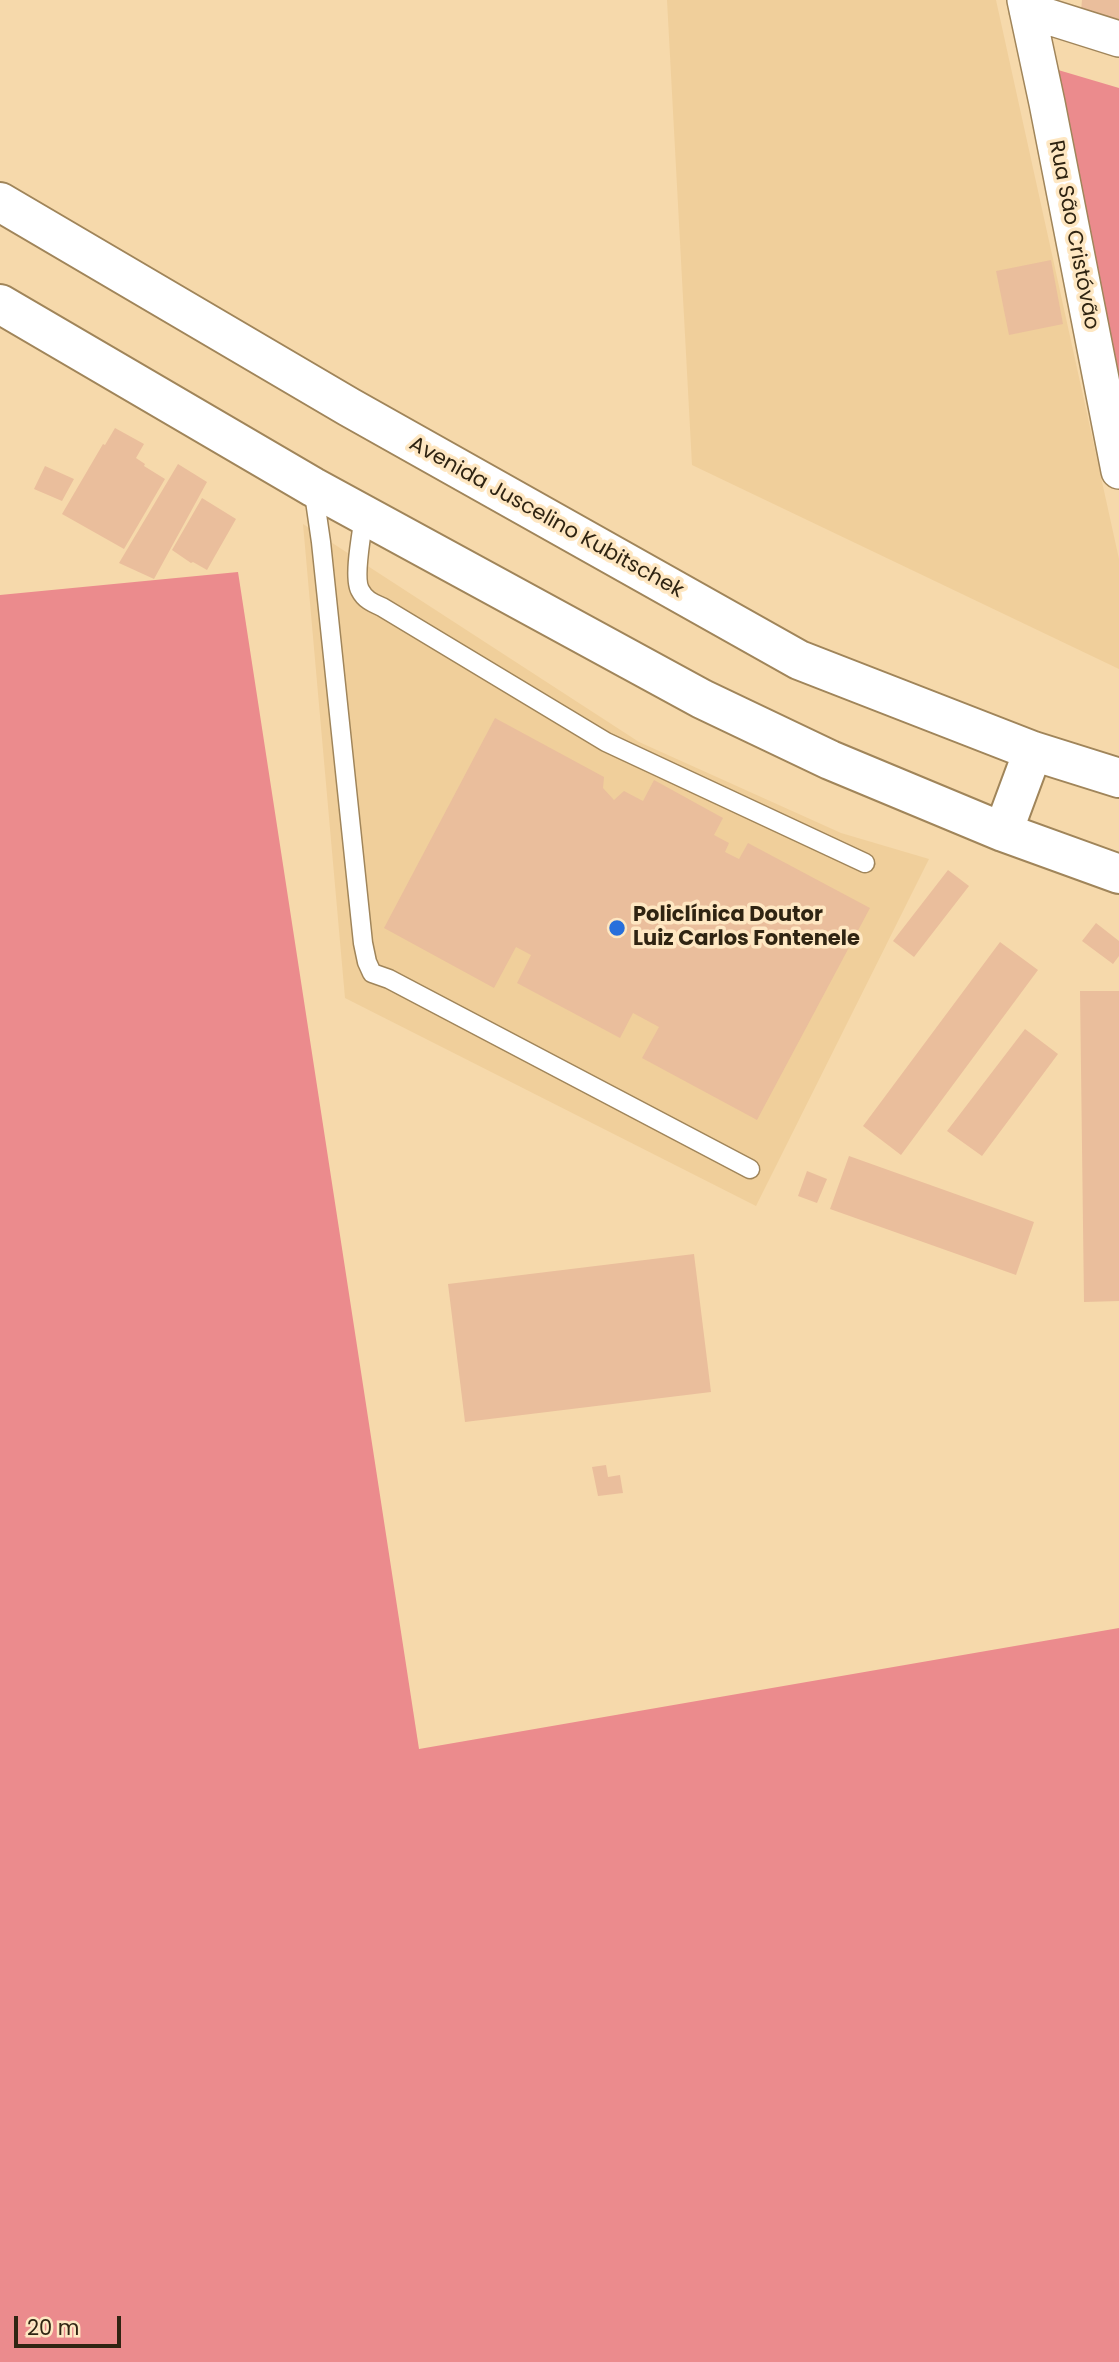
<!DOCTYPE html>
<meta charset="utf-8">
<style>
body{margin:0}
#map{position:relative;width:1119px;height:2362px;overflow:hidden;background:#f6d9ab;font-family:Poppins,sans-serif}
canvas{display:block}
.scale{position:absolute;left:14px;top:2316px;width:107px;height:32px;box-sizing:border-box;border:4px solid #2f2412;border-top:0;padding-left:9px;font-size:21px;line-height:24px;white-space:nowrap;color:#2f2412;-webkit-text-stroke:5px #fee7c2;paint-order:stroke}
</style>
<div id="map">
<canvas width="1119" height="2362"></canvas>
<div class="scale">20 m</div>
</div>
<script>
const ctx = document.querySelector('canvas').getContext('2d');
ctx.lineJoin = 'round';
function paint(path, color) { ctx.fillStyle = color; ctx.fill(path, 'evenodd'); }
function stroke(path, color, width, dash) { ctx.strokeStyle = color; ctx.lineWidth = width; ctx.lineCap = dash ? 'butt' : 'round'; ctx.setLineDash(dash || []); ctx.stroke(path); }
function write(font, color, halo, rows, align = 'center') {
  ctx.font = font + ' Poppins,sans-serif'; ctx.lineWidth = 7; ctx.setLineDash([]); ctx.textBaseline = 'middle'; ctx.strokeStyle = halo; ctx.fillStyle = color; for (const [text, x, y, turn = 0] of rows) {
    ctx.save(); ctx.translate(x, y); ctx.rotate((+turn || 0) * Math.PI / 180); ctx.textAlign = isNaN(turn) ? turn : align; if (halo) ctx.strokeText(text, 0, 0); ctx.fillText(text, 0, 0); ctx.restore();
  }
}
const built = new Path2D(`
 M667,0H996L1119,559V669L692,465Z
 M303,524L639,742L841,833L929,859L756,1206L345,998Z`);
const green = new Path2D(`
 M1048,67L1119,88V405Z
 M238,572L419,1749L1119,1628V2362H0V595Z`);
const building = new Path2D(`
 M1082,0H1119V19L1081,11Z
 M1051,260L1063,324L1009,335L996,271Z
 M115,428L144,444L136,458L145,464L144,466L165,479L124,549L62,514L103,444L105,445Z
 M178,464L207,482L154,579L119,563Z
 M45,466L74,479L62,501L34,489Z
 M202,498L236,519L207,570L193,562L191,563L172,550Z
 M495,718L604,777L603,788L614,800L624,791L643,801L654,780L723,818L714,835L729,843L725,852L739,859L748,843L870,908L757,1120L642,1058L659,1027L633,1013L620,1038L517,983L531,955L516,947L494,988L384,928Z
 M948,870L969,886L914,957L893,941Z
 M1096,923L1119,941V956L1113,964L1082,941Z
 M1000,942L1038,970L901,1155L863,1126Z
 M1080,991H1119V1301L1084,1302Z
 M1025,1029L1058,1054L982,1156L947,1131Z
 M849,1156L1034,1222L1016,1275L830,1209Z
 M807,1171L827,1179L817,1203L798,1196Z
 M694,1254L711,1392L465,1422L448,1284Z
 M606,1465L608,1477L620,1475L623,1493L598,1496L592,1467Z`);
const service = new Path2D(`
 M313,487L321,542L363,943L367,962L372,973L389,979L750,1169
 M364,516C362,532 353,577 360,590C365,600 373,603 382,607L606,742L865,863`);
const minor = new Path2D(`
 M1025,0L1047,103L1119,471
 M1027,10L1119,39`);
const primary = new Path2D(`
 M0,202L349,407L799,660L1033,751L1119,778
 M0,304L313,487L702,699L830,760L1003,832L1119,874
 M1003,832L1033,751`);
const markers = [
 [617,928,9,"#286fdb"]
];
const streetNames = [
 ["Rua São Cristóvão",1073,235,79],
 ["Avenida Juscelino Kubitschek",546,518,29]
];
const poiNames = [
 ["Policlínica Doutor",633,916],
 ["Luiz Carlos Fontenele",633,940]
];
paint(built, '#f0cf9b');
paint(green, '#eb8b8d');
paint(building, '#eabe9c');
stroke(service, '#a0855a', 21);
stroke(minor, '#a0855a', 38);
stroke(primary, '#a0855a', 42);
stroke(service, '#fff', 18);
stroke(minor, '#fff', 35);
stroke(primary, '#fff', 38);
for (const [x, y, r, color] of markers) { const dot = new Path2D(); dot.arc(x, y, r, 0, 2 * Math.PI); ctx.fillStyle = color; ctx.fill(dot); stroke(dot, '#fee7c2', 2.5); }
write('21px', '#2f2412', '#fee7c2', streetNames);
write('bold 21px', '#2f2412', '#fee7c2', poiNames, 'left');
</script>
